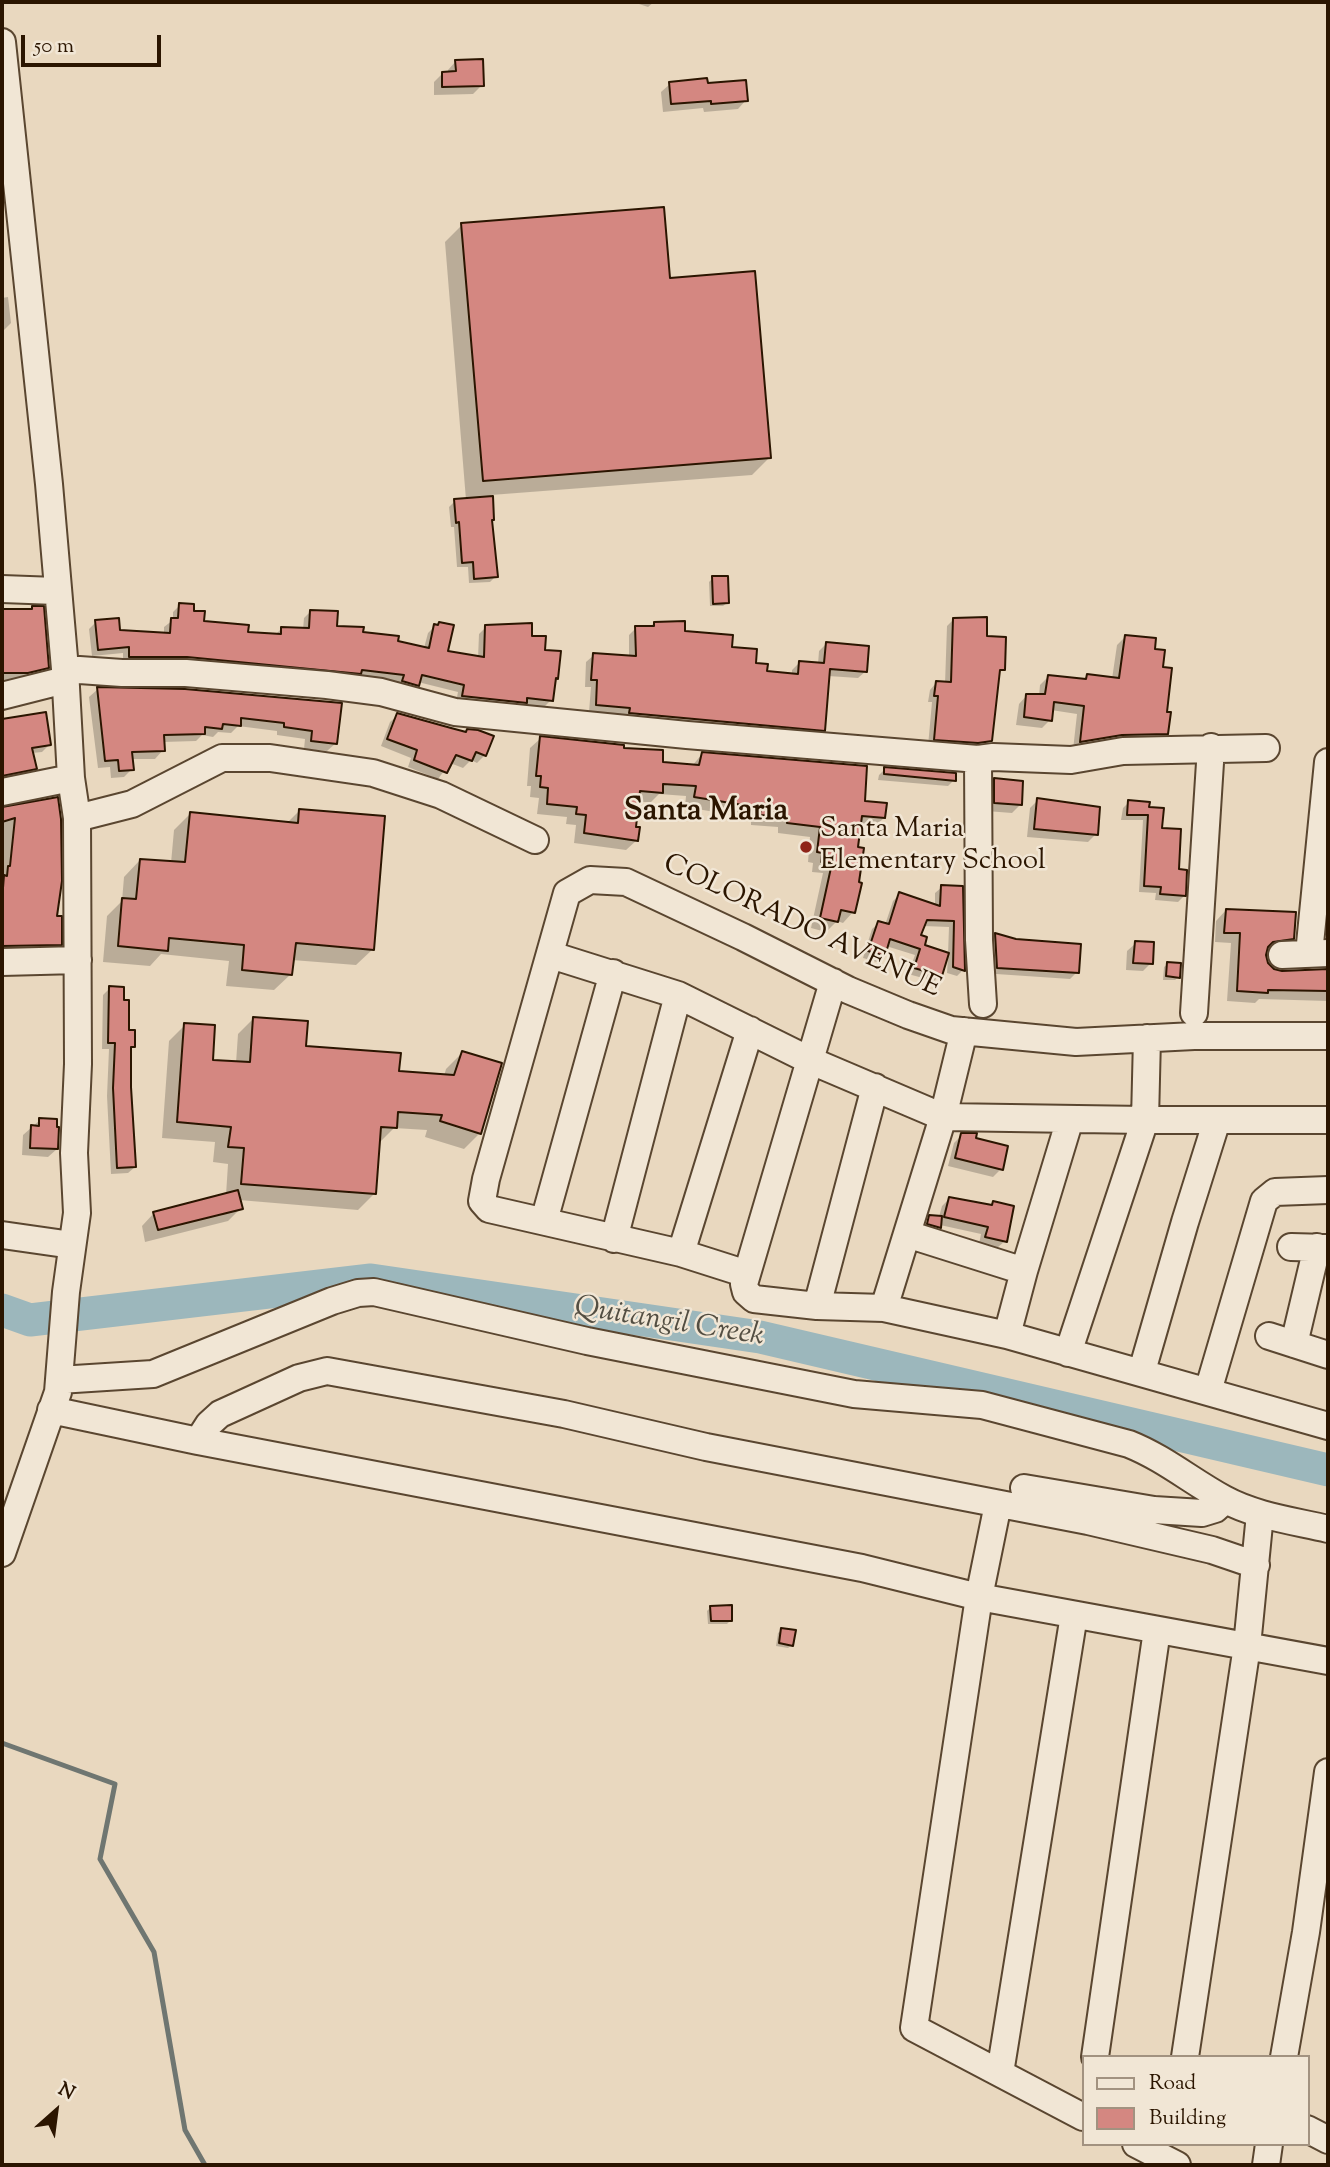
<!DOCTYPE html>
<style>
body{margin:0}
#map{position:relative;width:1330px;height:2167px;overflow:hidden;background:#e9d8bf;font-family:"Sorts Mill Goudy",serif}
canvas{display:block}
.frame{position:absolute;inset:0;border:4px solid #2b1500;pointer-events:none}
.legend{position:absolute;left:1082px;top:2055px;width:228px;height:91px;box-sizing:border-box;background:#f1e6d5;border:2px solid #a29280;margin:0;padding:9px 12px;list-style:none;font-size:21px;color:#2b1500}
.legend li{display:flex;align-items:center;gap:14px;height:35px}
.legend b{width:35px;border:2px solid #a29280}
.north{position:absolute;left:21px;top:2076px;width:70px;height:70px;-webkit-text-stroke:5px #f1e6d5;paint-order:stroke;rotate:28deg;font-size:19px;font-weight:700;line-height:28px;text-align:center;color:#2b1500}
.north::after{content:'';display:block;margin:auto;width:24px;height:32px;background:#2b1500;clip-path:polygon(50% 0,100% 100%,50% 72%,0 100%)}
.scale{position:absolute;left:21px;top:35px;width:140px;height:32px;box-sizing:border-box;border:4px solid #2b1500;border-top:0;padding-left:9px;font-size:21px;line-height:24px;white-space:nowrap;color:#2b1500;-webkit-text-stroke:5px #f1e6d5;paint-order:stroke}
</style>
<div id="map">
<canvas width="1330" height="2167"></canvas>
<div class="frame"></div>
<ul class="legend">
<li><b style="height:9px;background:#f1e6d5"></b>Road</li>
<li><b style="height:19px;background:#d48781"></b>Building</li>
</ul>
<div class="north">N</div>
<div class="scale">50 m</div>
</div>
<script>
const ctx = document.querySelector('canvas').getContext('2d');
ctx.lineJoin = 'round';
function paint(path, color) { ctx.fillStyle = color; ctx.fill(path, 'evenodd'); }
function stroke(path, color, width, dash) { ctx.strokeStyle = color; ctx.lineWidth = width; ctx.lineCap = dash ? 'butt' : 'round'; ctx.setLineDash(dash || []); ctx.stroke(path); }
function write(font, color, halo, rows, align = 'center') {
  ctx.font = font + ' "Sorts Mill Goudy",serif'; ctx.lineWidth = 5; ctx.setLineDash([]); ctx.textBaseline = 'middle'; ctx.strokeStyle = halo; ctx.fillStyle = color; for (const [text, x, y, turn = 0] of rows) {
    ctx.save(); ctx.translate(x, y); ctx.rotate((+turn || 0) * Math.PI / 180); ctx.textAlign = isNaN(turn) ? turn : align; if (halo) ctx.strokeText(text, 0, 0); ctx.fillText(text, 0, 0); ctx.restore();
  }
}
const shadow = new Path2D(`
 M633,2H654L648,7Z
 M456,61L482,85L473,94L434,95V82L442,74L448,73V70Z
 M670,84L706,85L746,100L738,109L704,112L703,108L663,112L661,92Z
 M462,225L668,279L769,458L752,475L491,495L493,519L490,522L496,576L490,582L469,583L468,567H457L454,527H451L449,507L455,501L466,500L445,242Z
 M8,297L11,323L2,332V298Z
 M713,578L727,603L723,606H710L709,582Z
 M180,605L203,623L247,634L275,635L282,628L303,630L304,618L311,611L335,628L424,648L428,633L435,626L446,652L478,658L479,634L486,627L530,637L543,651L551,700L544,707L523,704L518,709L456,702L458,692L418,682L411,692L397,688L398,681L356,676L123,663V653L92,656L89,629L96,622L119,632L164,634V627L173,620V612Z
 M33,608L47,667L40,675L19,680H2V610H30Z
 M954,619L1003,669L998,674L990,741L984,747L928,746L932,702H928L930,690L936,683L945,684L947,626Z
 M654,623L730,649L766,672L792,675V670L799,663L818,664L819,651L826,644L866,671L858,678L828,676L824,730L816,737L623,720V715L589,712L591,687H585L586,662L594,655L629,657V635L636,628L650,627Z
 M1126,636L1153,650L1167,733L1158,742L1073,750L1077,714L1051,710L1050,720L1042,728L1016,725L1019,704L1027,695L1039,696L1040,685L1048,677L1083,681L1088,676L1112,679L1117,645Z
 M98,689L340,704L336,743L327,751L304,749L305,739L277,735V731L238,726L231,733L218,732L213,737L202,735L196,741L163,742V750L155,759H131L132,769L124,777L111,778L110,767L98,768L89,697Z
 M45,714L50,744L42,752L32,753L36,768L28,776L2,782V720Z
 M398,715L465,733L485,755L477,763L471,760L463,768L450,763L438,779L408,767L411,758L381,746L390,722Z
 M541,738L622,749L661,764L692,766L702,754L863,802L884,818L873,828L859,827L853,912L843,923L837,921L826,932L811,928L823,873L812,872L813,863L808,862L810,837L778,833V827L751,825V818L685,807L686,796L659,794L651,802H637L634,828L637,840L626,850L574,843L576,825L566,824L567,817L537,814L539,798L530,797L531,786H527L530,748Z
 M885,769L954,780L948,786L878,780L879,775Z
 M995,780L1020,805L1012,813L986,811V788Z
 M56,799L55,917L60,944L52,952L2,953V809Z
 M1038,800L1096,834L1088,842L1027,837L1030,808Z
 M1129,802L1147,808L1160,829L1177,870L1184,896L1178,902L1155,900L1156,893L1139,892L1143,820H1121L1123,808Z
 M299,811L373,949L356,965L292,960L291,974L274,990L226,986L229,961L161,954L150,966L103,962L107,916L122,901L124,877L140,860L171,863L174,830L190,814L287,823Z
 M942,887L961,888L963,970L957,976L947,973L948,956L940,975L934,981L908,974L915,955L886,946L883,955L877,962L863,958L872,929L879,923L885,925L893,901L900,894L935,906V893ZM923,926L949,927L948,954L923,946L919,936Z
 M1226,910L1292,938L1281,949L1265,951L1267,964L1275,971H1328V1001L1259,999L1255,1003L1227,1001L1231,943L1215,942L1216,921Z
 M995,935L1077,972L1070,979L996,974L994,976L988,942Z
 M1136,943L1151,963L1143,971L1126,970L1127,951Z
 M1168,964L1179,977L1175,980H1163L1164,967Z
 M110,988L133,1046L130,1049L129,1087L135,1167L128,1173L111,1174L107,1096L109,1049H102L103,995Z
 M254,1018L304,1047L397,1073L444,1076L446,1069L462,1053L480,1133L464,1149L425,1137L427,1130L394,1128L379,1143L374,1194L358,1210L239,1200L241,1208L228,1221L145,1242L142,1226L154,1213L226,1195L228,1164L213,1162L215,1142L162,1138L169,1041L185,1025L211,1061L236,1063L238,1034Z
 M40,1120L57,1149L48,1157L22,1155L23,1135Z
 M962,1135L1001,1169L993,1177L948,1166L954,1143Z
 M949,1199L990,1207L1005,1241L997,1248L979,1244L981,1234L940,1225L936,1231L924,1227L930,1216L939,1217L942,1206Z
 M711,1607L731,1620L727,1624H708L707,1611Z
 M782,1630L792,1645L788,1648L776,1646L778,1633Z`);
const stream = new Path2D(`
 M2,1743L115,1784L100,1859L154,1952L185,2130L205,2165`);
const river = new Path2D(`
 M2,1310L30,1320L371,1280L760,1337L1328,1470`);
const building = new Path2D(`
 M483,59L484,86L442,87V72L456,71L455,60Z
 M707,78L708,83L746,80L748,101L711,104V101L671,104L669,82Z
 M664,207L670,278L755,271L771,458L483,481L461,223Z
 M493,496L494,520H492L498,577L474,579L473,562L462,563L459,522L456,523L454,499Z
 M712,576H728L729,603L713,604Z
 M179,603L194,604V611H205L204,621L249,625L248,632L281,634V627L309,628L310,610L338,611L337,626L364,627L363,632L399,636L398,641L429,648L434,624L438,625L439,622L454,625L448,651L484,657L485,625L532,623V636H546L545,650L561,651L558,679L556,678L553,701L527,698V703L462,696L464,685L422,675L419,686L402,681L404,675L362,670L361,674L187,657H129V647L98,650L95,620L119,618L120,630L170,633L171,618H178Z
 M32,606H44L49,668L28,673H2V609H32Z
 M987,617V636L1006,637L1005,670H1000L992,741L978,743L934,740L938,696H934L936,681L951,682L953,618Z
 M685,621V631L733,635L732,647L757,649L756,663L768,664L767,671L798,674L799,661L824,663L826,642L869,646L867,672L830,669L825,731L629,713L630,708L596,705L597,680H591L593,653L636,656L635,626H654V622Z
 M1125,635L1156,638L1155,649L1165,650L1163,667L1172,668L1167,712H1171L1168,734L1122,735L1080,742L1084,706L1054,702L1052,721L1024,717L1026,694H1045L1048,675L1086,679L1087,674L1119,678Z
 M97,687L185,689L342,703L337,744L311,741L312,731L284,727V723L241,718V726L223,724L222,729L205,727V734L164,735L165,751L132,752L134,770L119,771L118,760L105,761Z
 M46,712L51,745L32,748L37,769L2,776V719Z
 M397,713L451,728L466,732L467,729L478,730L494,736L486,756L476,752L472,761L456,755L447,773L414,760L417,750L387,739Z
 M540,736L624,745V748L663,750V762L699,765L702,752L867,766L865,801L887,803L885,818L862,816L858,847L864,848L859,882L862,883L855,913L841,910L838,922L820,918L832,863L821,862L822,853L817,852L820,827L787,823L788,817L760,815L761,808L694,797L696,786L663,784V793L640,791L636,827H640L638,841L584,833L586,815L576,814L577,807L547,804L548,788L540,787L541,776H536Z
 M884,767L956,773V781L884,774Z
 M994,778L1023,781L1022,805L994,803Z
 M58,797L61,819L62,881L57,916H62V945L2,946V901L4,875L7,876L8,866H10L15,818L2,822V807Z
 M1037,798L1100,807L1098,835L1034,829Z
 M1128,800L1150,802L1149,807L1164,808L1162,828L1181,829L1179,869L1187,870L1186,896L1160,894L1161,887L1144,886L1148,815H1127Z
 M299,809L385,816L374,950L296,943L292,975L242,970L244,945L169,938L168,951L118,946L122,898L136,899L140,859L185,862L190,812L298,823Z
 M941,885L963,886L965,971L953,967L954,921L927,920L921,935L927,937L925,945L949,953L942,976L914,968L920,949L890,939L885,956L868,951L878,921L889,924L899,892L940,906Z
 M1226,909L1296,912L1294,939L1273,942L1268,947L1266,955L1268,963L1274,969L1282,971L1328,969V991L1268,990V993L1237,991L1240,933H1224Z
 M995,933L1016,939L1081,944L1079,973L997,968Z
 M1135,941L1154,942L1153,964L1133,963Z
 M1167,962L1181,963L1180,978L1166,976Z
 M109,986L124,987V1000H129V1030H135V1047H131V1087L136,1167L117,1168L113,1088L115,1043H108Z
 M253,1017L308,1021L306,1046L401,1053L399,1071L454,1075L462,1051L502,1063L481,1134L440,1121L442,1115L398,1112L397,1128L381,1127L376,1194L241,1184L244,1148L228,1147L231,1127L177,1122L184,1023L215,1025L213,1060L250,1062Z
 M39,1118L57,1119V1127H59L58,1149L30,1148L31,1125L39,1126Z
 M961,1133H977L976,1138L1008,1146L1003,1170L955,1158Z
 M238,1190L243,1209L158,1230L153,1212Z
 M949,1197L992,1205L993,1201L1014,1206L1007,1242L985,1237L988,1227L944,1217Z
 M929,1215L942,1216L941,1228L927,1224Z
 M732,1605V1621H711L710,1606Z
 M781,1628L796,1630L793,1646L779,1643Z`);
const minor = new Path2D(`
 M2,42L49,484L65,669L71,778L77,818L78,1064L74,1153L77,1213L66,1292L58,1392L2,1553
 M2,589L56,591
 M65,669L122,673H186L327,685L381,692L455,712L687,735L978,759L993,757L1071,760L1123,751L1266,748
 M2,696L65,680
 M978,759L979,940L983,1004
 M2,792L71,778
 M77,818L132,804L222,758H270L373,773L441,795L535,840
 M1309,954L1328,762
 M551,955L678,995L809,1060L943,1117L1145,1120H1328
 M1282,955L1328,953
 M2,962L78,960
 M833,982L747,1274L744,1284L746,1292L754,1299L817,1306L884,1308L1007,1335L1328,1426
 M1194,1013L1211,747
 M544,1221L613,973
 M907,1234L1024,1271
 M2,1235L72,1245
 M614,1239L678,995
 M1291,1247L1328,1248
 M681,1253L750,1030
 M747,1274L681,1253L489,1209L482,1201L486,1179L567,893L590,880L626,882L743,937L848,990L908,1015L951,1030L1076,1042L1194,1036H1328
 M817,1306L875,1087
 M884,1308L943,1117L964,1031
 M1007,1335L1024,1271L1070,1119
 M1269,1336L1328,1355
 M1294,1344L1317,1247
 M1068,1353L1145,1120L1147,1038
 M1142,1371L1185,1222L1217,1120
 M59,1380L153,1374L332,1301L358,1293L374,1292L587,1341L854,1394L982,1405L1129,1444C1164,1458 1191,1481 1224,1499C1255,1516 1294,1521 1328,1529
 M1208,1391L1264,1201L1275,1192L1328,1190
 M51,1410L198,1441L209,1424L220,1414L299,1378L327,1371L564,1414L706,1447L1088,1521L1212,1550L1256,1565
 M198,1441L862,1568L979,1597L1328,1661
 M1024,1488L1154,1510L1202,1513L1215,1509L1225,1500
 M998,1504L979,1597L914,2028L1083,2117
 M1095,2057L1157,1630
 M1185,2057L1247,1646L1260,1514
 M1284,2057L1306,1932L1328,1772
 M1000,2073L1074,1615
 M1307,2129L1328,2140
 M1136,2144L1177,2165
 M1266,2165L1269,2144`);
const markers = [
 [806,847,7,"#8f2418"]
];
const poiNames = [
 ["Santa Maria",820,831],
 ["Elementary School",820,863]
];
const streetNames = [
 ["COLORADO AVENUE",801,928,25]
];
const waterNames = [
 ["Quitangil Creek",669,1324,9]
];
const quarterNames = [
 ["Santa Maria",706,814]
];
paint(shadow, '#0003');
stroke(stream, '#6f7671', 5);
stroke(river, '#9cb7bc', 33);
paint(building, '#d48781');
stroke(building, '#2b1500', 2);
stroke(minor, '#5a4630', 30);
stroke(minor, '#f1e6d5', 26);
for (const [x, y, r, color] of markers) { const dot = new Path2D(); dot.arc(x, y, r, 0, 2 * Math.PI); ctx.fillStyle = color; ctx.fill(dot); stroke(dot, '#f1e6d5', 2.5); }
write('28px', '#2b1500', '#f1e6d5', poiNames, 'left');
write('28px', '#2b1500', '#f1e6d5', streetNames);
write('italic 30px', '#534e42', '#f1e6d5', waterNames);
write('bold 32px', '#2b1500', '#f1e6d5', quarterNames);
</script>
